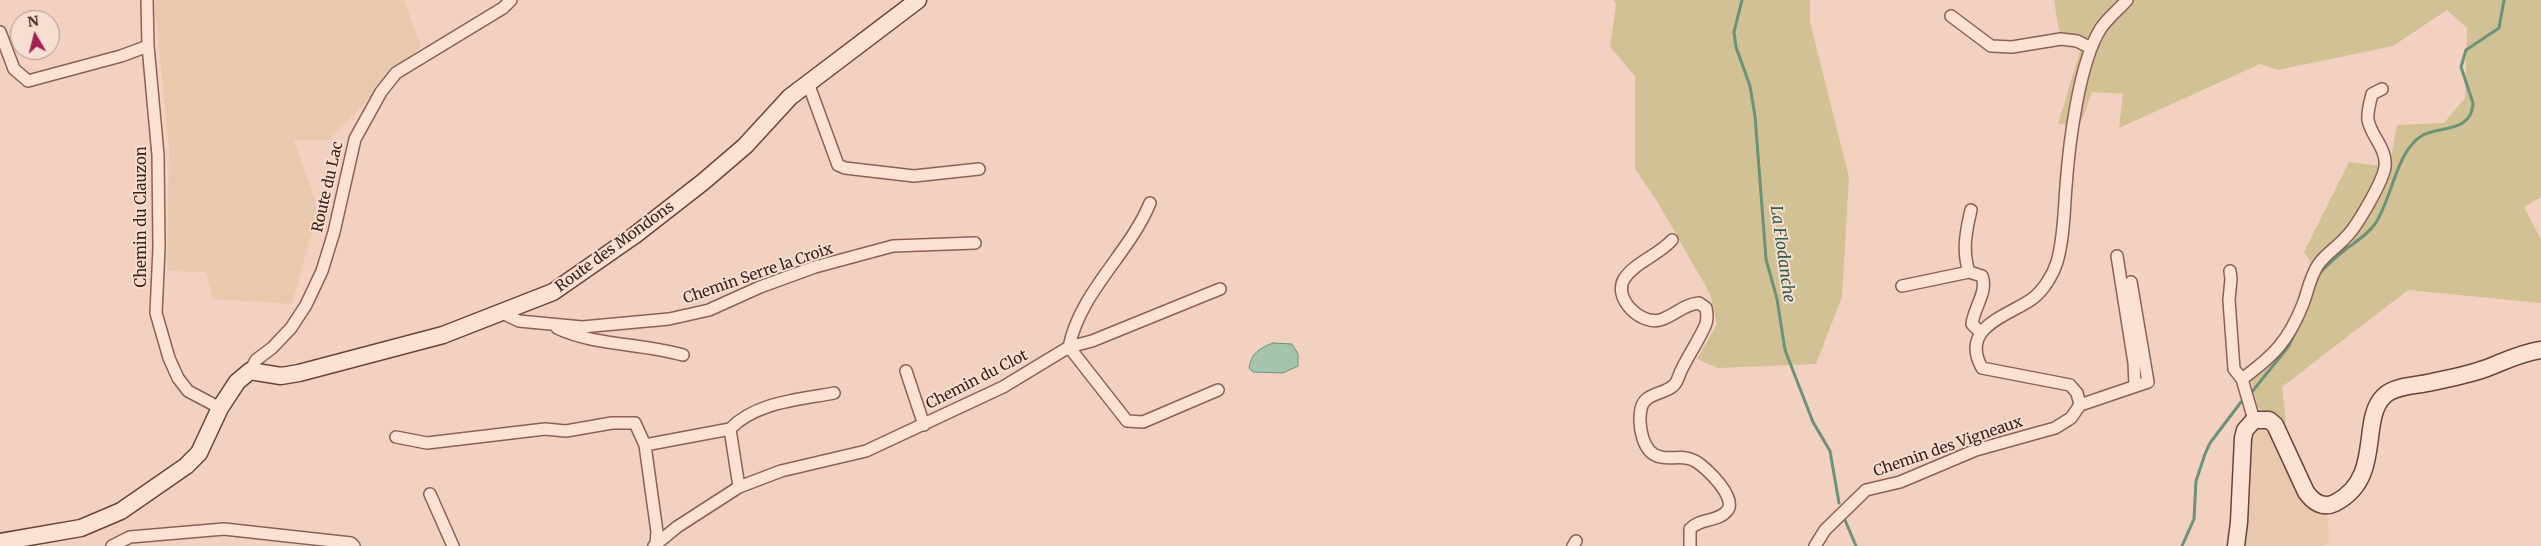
<!DOCTYPE html>
<style>
body{margin:0}
#map{position:relative;width:2541px;height:546px;overflow:hidden;background:#f2d1c1;font-family:Merriweather,serif}
canvas{display:block}
.north{position:absolute;left:10px;top:10px;width:50px;height:50px;box-sizing:border-box;background:#f8ded1;border:1px solid #ac9289;border-radius:50%;rotate:352deg;font-size:14px;font-weight:700;line-height:20px;text-align:center;color:#3b201c}
.north::after{content:'';display:block;margin:auto;width:18px;height:22px;background:#a12252;clip-path:polygon(50% 0,100% 100%,50% 72%,0 100%)}
</style>
<div id="map">
<canvas width="2541" height="546"></canvas>
<div class="north">N</div>
</div>
<script>
const ctx = document.querySelector('canvas').getContext('2d');
ctx.lineJoin = 'round';
function paint(path, color) { ctx.fillStyle = color; ctx.fill(path, 'evenodd'); }
function stroke(path, color, width, dash) { ctx.strokeStyle = color; ctx.lineWidth = width; ctx.lineCap = dash ? 'butt' : 'round'; ctx.setLineDash(dash || []); ctx.stroke(path); }
function write(font, color, halo, rows, align = 'center') {
  ctx.font = font + ' Merriweather,serif'; ctx.lineWidth = 4; ctx.setLineDash([]); ctx.textBaseline = 'middle'; ctx.strokeStyle = halo; ctx.fillStyle = color; for (const [text, x, y, turn = 0] of rows) {
    ctx.save(); ctx.translate(x, y); ctx.rotate((+turn || 0) * Math.PI / 180); ctx.textAlign = isNaN(turn) ? turn : align; if (halo) ctx.strokeText(text, 0, 0); ctx.fillText(text, 0, 0); ctx.restore();
  }
}
const farmland = new Path2D(`
 M154,0H404L421,46L329,140H294L318,209L292,304L213,299L206,272L167,271L169,147Z
 M2257,426H2267L2327,513L2329,539L2325,546H2244L2250,430Z`);
const green = new Path2D(`
 M1614,0H1810V22L1849,177L1842,297L1816,364L1718,368L1697,359L1717,324L1710,294L1657,201L1635,169V76L1610,47L1616,4Z
 M2054,0H2541V197L2524,207L2541,239V303L2408,290L2282,387L2286,423L2258,408L2251,380L2266,353L2293,316L2313,265L2304,252L2349,162L2389,167L2397,125L2444,123L2465,98L2467,28L2447,10L2393,46L2278,70L2260,64L2119,128L2123,94L2092,92L2080,125L2058,124L2084,38L2059,31Z`);
const water = new Path2D(`
 M1273,343L1292,344L1298,354V366L1283,373L1253,372L1249,368C1251,353 1260,348 1273,343Z`);
const stream = new Path2D(`
 M1742,0L1734,32L1736,47L1750,86L1755,116L1766,259L1777,299L1785,350L1813,422L1830,451L1839,503
 M2318,275C2327,265 2336,257 2346,249C2357,241 2367,235 2375,224C2393,197 2396,150 2423,135C2439,126 2472,133 2473,103L2461,67L2466,50L2499,28L2504,0
 M2251,393L2288,347L2297,329
 M1845,520L1856,546
 M2182,546L2194,519L2196,481L2205,454L2210,443L2241,402`);
const street = new Path2D(`
 M147,0L148,46L158,155L159,248L156,313L169,358L178,378L188,391L220,408
 M1951,16L1991,46L2012,47L2061,39L2077,41L2091,48
 M0,32L14,69L28,81L121,56L148,46
 M808,83L838,165L845,168L914,176L979,169
 M1672,240C1659,255 1635,262 1624,279C1613,298 1640,325 1660,320C1674,316 1684,304 1699,303L1706,308C1707,314 1708,320 1705,326C1698,342 1687,357 1680,373C1678,378 1677,383 1673,386C1662,395 1644,393 1641,409C1638,425 1642,454 1661,457C1672,460 1683,454 1695,461C1706,467 1738,498 1727,511C1718,522 1700,518 1690,529V546
 M2117,256L2134,363L2135,386
 M2230,271L2231,279L2229,300L2234,369L2242,379L2254,420
 M1969,272C1962,251 1966,231 1971,210
 M1902,286L1969,272L1982,276C1988,292 1974,307 1972,324L1981,333
 M502,313L519,321L582,327L669,319L709,310L760,287L815,267L893,246L975,243
 M557,328C595,346 642,343 683,355
 M250,371L256,360L272,348L291,328L306,305L322,271L334,232L355,139L381,92L396,73L503,8L511,0
 M906,371L924,425
 M2242,379C2273,356 2288,342 2303,304C2308,291 2310,277 2318,265C2326,253 2338,247 2347,236C2357,226 2384,180 2385,166C2387,149 2371,136 2368,120C2367,112 2370,102 2372,94L2382,89
 M1218,390L1143,422L1127,421L1069,347L1092,341L1220,289
 M2080,405L2148,382L2131,282
 M396,437L427,443L545,429L566,431L612,423H635L645,445L657,532L656,544
 M645,445L730,429
 M739,487L781,471L866,451L1003,387L1069,347C1080,292 1129,254 1150,203
 M430,494L453,546
 M112,546L130,537L224,529L351,543L354,546
 M654,546L677,527L739,487L730,429C756,402 798,400 834,393
 M1573,546L1576,541
 M1815,546L1825,530L1866,490L1900,482L1976,450L2055,428L2071,418L2080,405L2077,393L2070,385L1982,368C1959,327 2008,316 2032,299C2043,291 2053,275 2057,262C2064,238 2064,210 2066,186C2069,144 2079,62 2101,28C2108,18 2119,9 2127,0`);
const secondary = new Path2D(`
 M0,542L81,528L121,511L186,466L199,453L220,408L237,382L250,371L281,376L299,373L443,335L553,292L635,235L703,182L745,146L790,97L918,0
 M2236,546L2239,522L2243,438L2245,430L2254,420H2269L2275,425L2306,492C2313,502 2323,509 2335,503C2384,478 2359,420 2384,396C2394,386 2414,386 2427,383C2447,379 2468,375 2487,368C2505,361 2521,353 2541,350`);
const streetNames = [
 ["Route du Lac",328,187,-77],
 ["Chemin du Clauzon",142,217,-90],
 ["Route des Mondons",615,247,-36],
 ["Chemin Serre la Croix",758,274,-19],
 ["Chemin du Clot",977,380,-27],
 ["Chemin des Vigneaux",1948,447,-19]
];
const waterNames = [
 ["La Flodanche",1782,254,82]
];
paint(farmland, '#e8c9ae');
paint(green, '#d1c194');
paint(water, '#a4c4ae');
stroke(water, '#6a9379', 1);
stroke(stream, '#6a9379', 3);
stroke(street, '#8d5f57', 14);
stroke(secondary, '#6e413a', 19);
stroke(street, '#fbe2d5', 11);
stroke(secondary, '#fbe2d5', 16);
write('15px', '#3b201c', '#f8ded1', streetNames);
write('italic 16px', '#2a5c46', '#f8ded1', waterNames);
</script>
